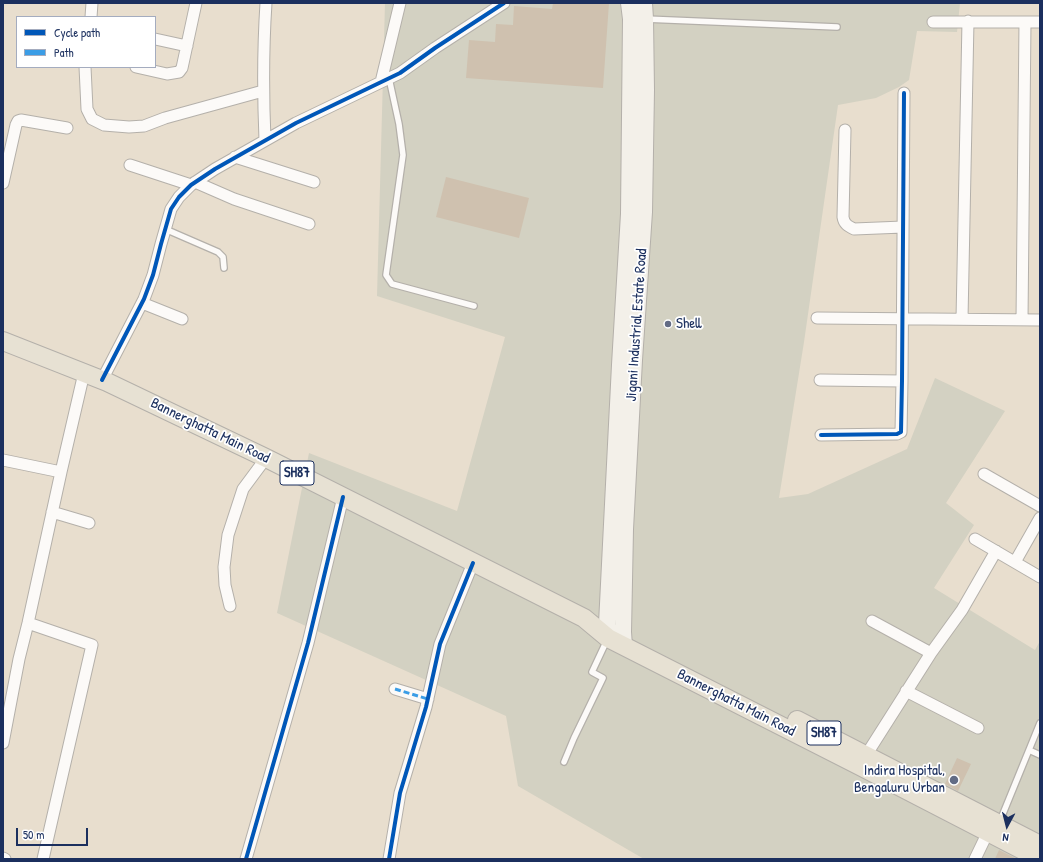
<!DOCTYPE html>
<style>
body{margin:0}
#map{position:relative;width:1043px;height:862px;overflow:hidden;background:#e8dece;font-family:"Patrick Hand",sans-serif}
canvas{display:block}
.frame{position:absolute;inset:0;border:4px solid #1b2f5e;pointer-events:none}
.legend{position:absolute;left:16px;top:16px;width:140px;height:52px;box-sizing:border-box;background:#fff;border:1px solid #a4acbf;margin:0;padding:5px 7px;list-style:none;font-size:12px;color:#1b2f5e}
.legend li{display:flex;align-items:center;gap:8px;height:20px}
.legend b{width:20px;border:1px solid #a4acbf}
.north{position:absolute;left:987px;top:806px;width:40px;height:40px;-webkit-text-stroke:3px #fff;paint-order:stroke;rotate:187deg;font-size:11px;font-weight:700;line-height:16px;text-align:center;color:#1b2f5e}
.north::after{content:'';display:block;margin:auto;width:14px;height:18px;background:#1b2f5e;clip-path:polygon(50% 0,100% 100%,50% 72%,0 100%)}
.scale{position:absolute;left:16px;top:828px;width:72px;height:18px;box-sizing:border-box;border:2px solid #1b2f5e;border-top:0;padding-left:5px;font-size:12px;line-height:14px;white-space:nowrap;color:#1b2f5e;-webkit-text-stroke:3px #fff;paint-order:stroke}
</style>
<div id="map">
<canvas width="1043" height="862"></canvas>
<div class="frame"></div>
<ul class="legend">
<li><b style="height:5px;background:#0057b8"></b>Cycle path</li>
<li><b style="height:5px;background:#3b9de6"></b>Path</li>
</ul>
<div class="north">N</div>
<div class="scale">50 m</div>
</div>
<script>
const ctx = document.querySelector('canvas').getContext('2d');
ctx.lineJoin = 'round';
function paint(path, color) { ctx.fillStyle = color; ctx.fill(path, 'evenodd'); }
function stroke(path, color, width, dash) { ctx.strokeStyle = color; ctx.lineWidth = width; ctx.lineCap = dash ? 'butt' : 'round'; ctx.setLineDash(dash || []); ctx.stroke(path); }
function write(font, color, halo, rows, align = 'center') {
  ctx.font = font + ' "Patrick Hand",sans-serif'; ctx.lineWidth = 3.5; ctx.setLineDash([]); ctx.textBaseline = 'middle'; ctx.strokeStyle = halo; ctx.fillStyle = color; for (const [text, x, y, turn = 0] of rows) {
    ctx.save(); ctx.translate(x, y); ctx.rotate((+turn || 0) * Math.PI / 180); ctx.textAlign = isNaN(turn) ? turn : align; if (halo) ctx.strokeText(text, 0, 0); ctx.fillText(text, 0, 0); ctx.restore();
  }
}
const industrial = new Path2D(`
 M385,3H960L957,32L917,31L909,80L899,87L876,98L838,105L804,342L779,498L808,494L907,449L935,378L1005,411L946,503L974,525L934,588L1035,650L1040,641V859H644L518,786L506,716L277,613L309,453L457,511L505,337L377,296Z`);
const building = new Path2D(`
 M553,3H609L603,88L466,78L469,40L495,42L496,24L513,25L514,6L552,9Z
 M446,177L529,198L519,238L436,217Z
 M957,758L971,764L958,791L945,784Z
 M999,850L1017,859H995Z`);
const service = new Path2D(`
 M645,19L837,27
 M389,78L399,124L403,155L386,275L392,284L474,306
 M165,229L218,252L223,257L224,268
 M1029,750L1040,755
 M564,762L574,738L603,678L592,672L607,640
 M1000,821L1040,723`);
const minor = new Path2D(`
 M91,17L92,3
 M933,22H1040
 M155,39L187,46
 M85,67L87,109L92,119L104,125L129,127L144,126L165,118L263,91
 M136,67L167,74L179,72L182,68L196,3
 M381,82L400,3
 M845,130L843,217C844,224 848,226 854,229L903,227
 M265,140C263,94 263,49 266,3
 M235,157L314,182
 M130,165L191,185
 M195,182L234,199L309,224
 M3,183L16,125L18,121L21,120L67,128
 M142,303L182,319
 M817,318L1040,320
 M962,319L968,21
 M1022,320L1025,22
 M102,380L144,299L153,275L161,244L171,209L179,197L191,185L215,169L296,123L400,73L435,48L504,3
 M820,380L902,381
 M821,435L897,434L901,432L902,381L904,93
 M3,460L61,472L84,373
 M984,474L1040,506
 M52,512L89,523
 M975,539L1040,577
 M1015,562L1040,518
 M230,606L225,585L224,567L228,535L243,489L266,458
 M872,621L931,653
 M28,623L92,645L43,859
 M395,689L428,699
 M906,691L978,728
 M3,743L19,659L28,623L61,472
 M863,760L931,653L962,610L996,551
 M3,858L5,859
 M246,859L308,643L343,497
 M389,859L400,793L426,707L440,644L473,563
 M975,859L988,832`);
const secondary = new Path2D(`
 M608,638L607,624L620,365L629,214L631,19L629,3
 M624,646L623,632L625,529L634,360L644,212L646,90L645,19L644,3`);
const primary = new Path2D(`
 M3,341L107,382L266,458L584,618L608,638L860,766L1040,859
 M797,720L1040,845`);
const quiet = new Path2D(`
 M395,689L428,699`);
const cycleway = new Path2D(`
 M102,380L144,299L153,275L161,244L171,209L179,197L191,185L215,169L296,123L400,73L435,48L504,3
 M821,435L897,434L901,432L902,381L904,93
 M246,859L308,643L343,497
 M389,859L400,793L426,707L440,644L473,563`);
const markers = [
 [668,324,4,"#636c85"],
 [954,780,5,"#636c85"]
];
const shields = [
 [297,473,34],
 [824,733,34]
];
const shieldNames = [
 ["SH87",297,473],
 ["SH87",824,733]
];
const poiNames = [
 ["Shell",676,324],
 ["Indira Hospital,",945,771,"right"],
 ["Bengaluru Urban",945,788,"right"]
];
const streetNames = [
 ["Jigani Industrial Estate Road",637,325,-86],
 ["Bannerghatta Main Road",210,431,26],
 ["Bannerghatta Main Road",736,703,27]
];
paint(industrial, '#d3d1c2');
paint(building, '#cfc1af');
stroke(service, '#b4b0aa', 8);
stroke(minor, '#b4b0aa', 13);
stroke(secondary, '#b4b0aa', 18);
stroke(primary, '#b4b0aa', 20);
stroke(service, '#fcfaf8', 5.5);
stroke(minor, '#fcfaf8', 11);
stroke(secondary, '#f3f0e9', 16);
stroke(primary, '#e7e1d3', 18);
stroke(quiet, '#3b9de6', 3, [6, 3]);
stroke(cycleway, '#0057b8', 4);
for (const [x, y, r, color] of markers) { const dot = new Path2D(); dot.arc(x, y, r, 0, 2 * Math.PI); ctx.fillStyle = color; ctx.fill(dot); stroke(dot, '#fff', 1.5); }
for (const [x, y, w] of shields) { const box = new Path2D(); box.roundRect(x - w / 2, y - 12, w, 24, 3); ctx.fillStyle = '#fff'; ctx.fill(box); stroke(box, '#1b2f5e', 1); }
write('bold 14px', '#1b2f5e', null, shieldNames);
write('15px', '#1b2f5e', '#fff', poiNames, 'left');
write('15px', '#1b2f5e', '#fff', streetNames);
</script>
